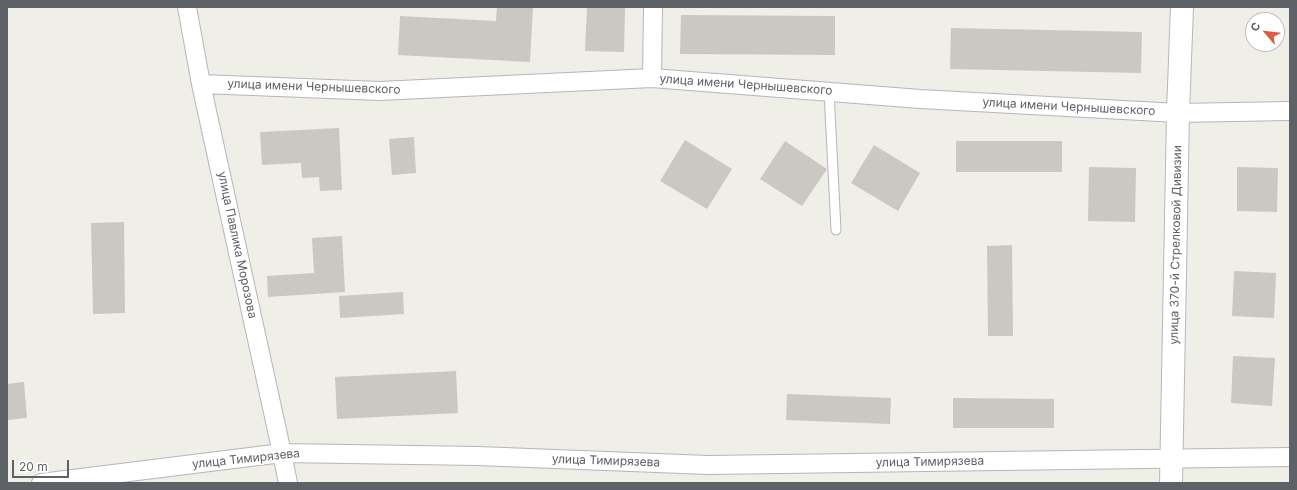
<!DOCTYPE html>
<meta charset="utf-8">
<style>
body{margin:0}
#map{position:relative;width:1297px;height:490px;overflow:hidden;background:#efeee7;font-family:Inter,sans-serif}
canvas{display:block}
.frame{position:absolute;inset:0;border:8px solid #5e6166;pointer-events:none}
.north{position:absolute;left:1245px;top:12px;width:40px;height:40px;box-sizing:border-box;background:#fff;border:1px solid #bfc0c2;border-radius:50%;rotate:298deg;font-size:11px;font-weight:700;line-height:16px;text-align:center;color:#5e6166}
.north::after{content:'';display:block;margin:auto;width:14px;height:18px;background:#db5d41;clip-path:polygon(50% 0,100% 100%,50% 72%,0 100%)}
.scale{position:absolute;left:12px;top:460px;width:57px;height:18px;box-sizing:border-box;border:2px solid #5e6166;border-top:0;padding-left:5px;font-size:12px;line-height:14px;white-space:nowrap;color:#5e6166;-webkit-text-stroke:3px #fff;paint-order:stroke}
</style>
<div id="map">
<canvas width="1297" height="490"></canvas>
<div class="frame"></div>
<div class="north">С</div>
<div class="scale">20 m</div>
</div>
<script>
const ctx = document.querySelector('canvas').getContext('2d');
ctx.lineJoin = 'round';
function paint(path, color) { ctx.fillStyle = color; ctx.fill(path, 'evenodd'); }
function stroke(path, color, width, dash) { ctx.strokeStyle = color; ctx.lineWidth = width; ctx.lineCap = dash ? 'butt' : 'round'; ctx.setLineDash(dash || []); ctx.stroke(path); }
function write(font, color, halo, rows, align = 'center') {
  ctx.font = font + ' Inter,sans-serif'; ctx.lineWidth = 3; ctx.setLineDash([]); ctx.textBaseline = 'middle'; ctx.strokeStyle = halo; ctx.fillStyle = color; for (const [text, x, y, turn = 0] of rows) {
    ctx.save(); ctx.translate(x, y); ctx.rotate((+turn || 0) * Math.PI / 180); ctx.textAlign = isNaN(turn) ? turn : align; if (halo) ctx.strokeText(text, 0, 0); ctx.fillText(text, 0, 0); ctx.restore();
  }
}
const building = new Path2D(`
 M497,7H533L530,62L398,55L400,16L496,21Z
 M587,7H625L624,52L585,51Z
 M681,15L835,16V55L680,54Z
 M951,28L1142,32L1141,73L950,69Z
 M339,128L342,190L320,191L319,177L302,178L301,163L262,165L260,132Z
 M414,137L416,173L392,175L389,139Z
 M685,140L732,169L707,209L660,181Z
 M785,141L827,169L802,206L760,179Z
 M956,141H1062V172H956Z
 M874,145L920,173L898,211L851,183Z
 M1089,167L1136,168L1135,222L1088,221Z
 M1237,167L1278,168L1277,212L1237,211Z
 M124,222L125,313L93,314L91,223Z
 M342,236L345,292L268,297L267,276L314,273L312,238Z
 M1012,245L1013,336H988L987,246Z
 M1234,271L1276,273L1274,318L1232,316Z
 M403,292L404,314L340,318L339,296Z
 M1233,356L1275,358L1272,406L1231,403Z
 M456,371L458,413L337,419L335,377Z
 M24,382L27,418L7,420V384Z
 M787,394L891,398L890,424L786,420Z
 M953,398L1054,399V428H953Z`);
const lane = new Path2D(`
 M829,91L836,230`);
const street = new Path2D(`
 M187,7L201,84L282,453L288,483
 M652,78L653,7
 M201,84L380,91L652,78L920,99L1178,113L1290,111
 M41,483L282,453L478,456L708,465L1290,457`);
const secondary = new Path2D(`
 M1171,483L1178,113L1182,7`);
const streetNames = [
 ["улица имени Чернышевского",746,85,4],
 ["улица имени Чернышевского",314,87,2],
 ["улица имени Чернышевского",1069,107,3],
 ["улица Павлика Морозова",237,245,78],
 ["улица 370-й Стрелковой Дивизии",1176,245,-89],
 ["улица Тимирязева",246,459,-6],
 ["улица Тимирязева",606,461,2],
 ["улица Тимирязева",930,462,-1]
];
paint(building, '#cbc8c4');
stroke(lane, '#b4b6ba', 11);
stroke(street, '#b4b6ba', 20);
stroke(secondary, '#b5b8bd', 24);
stroke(lane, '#fff', 9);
stroke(street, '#fff', 18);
stroke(secondary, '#fff', 22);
write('12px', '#5e6166', '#fff', streetNames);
</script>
